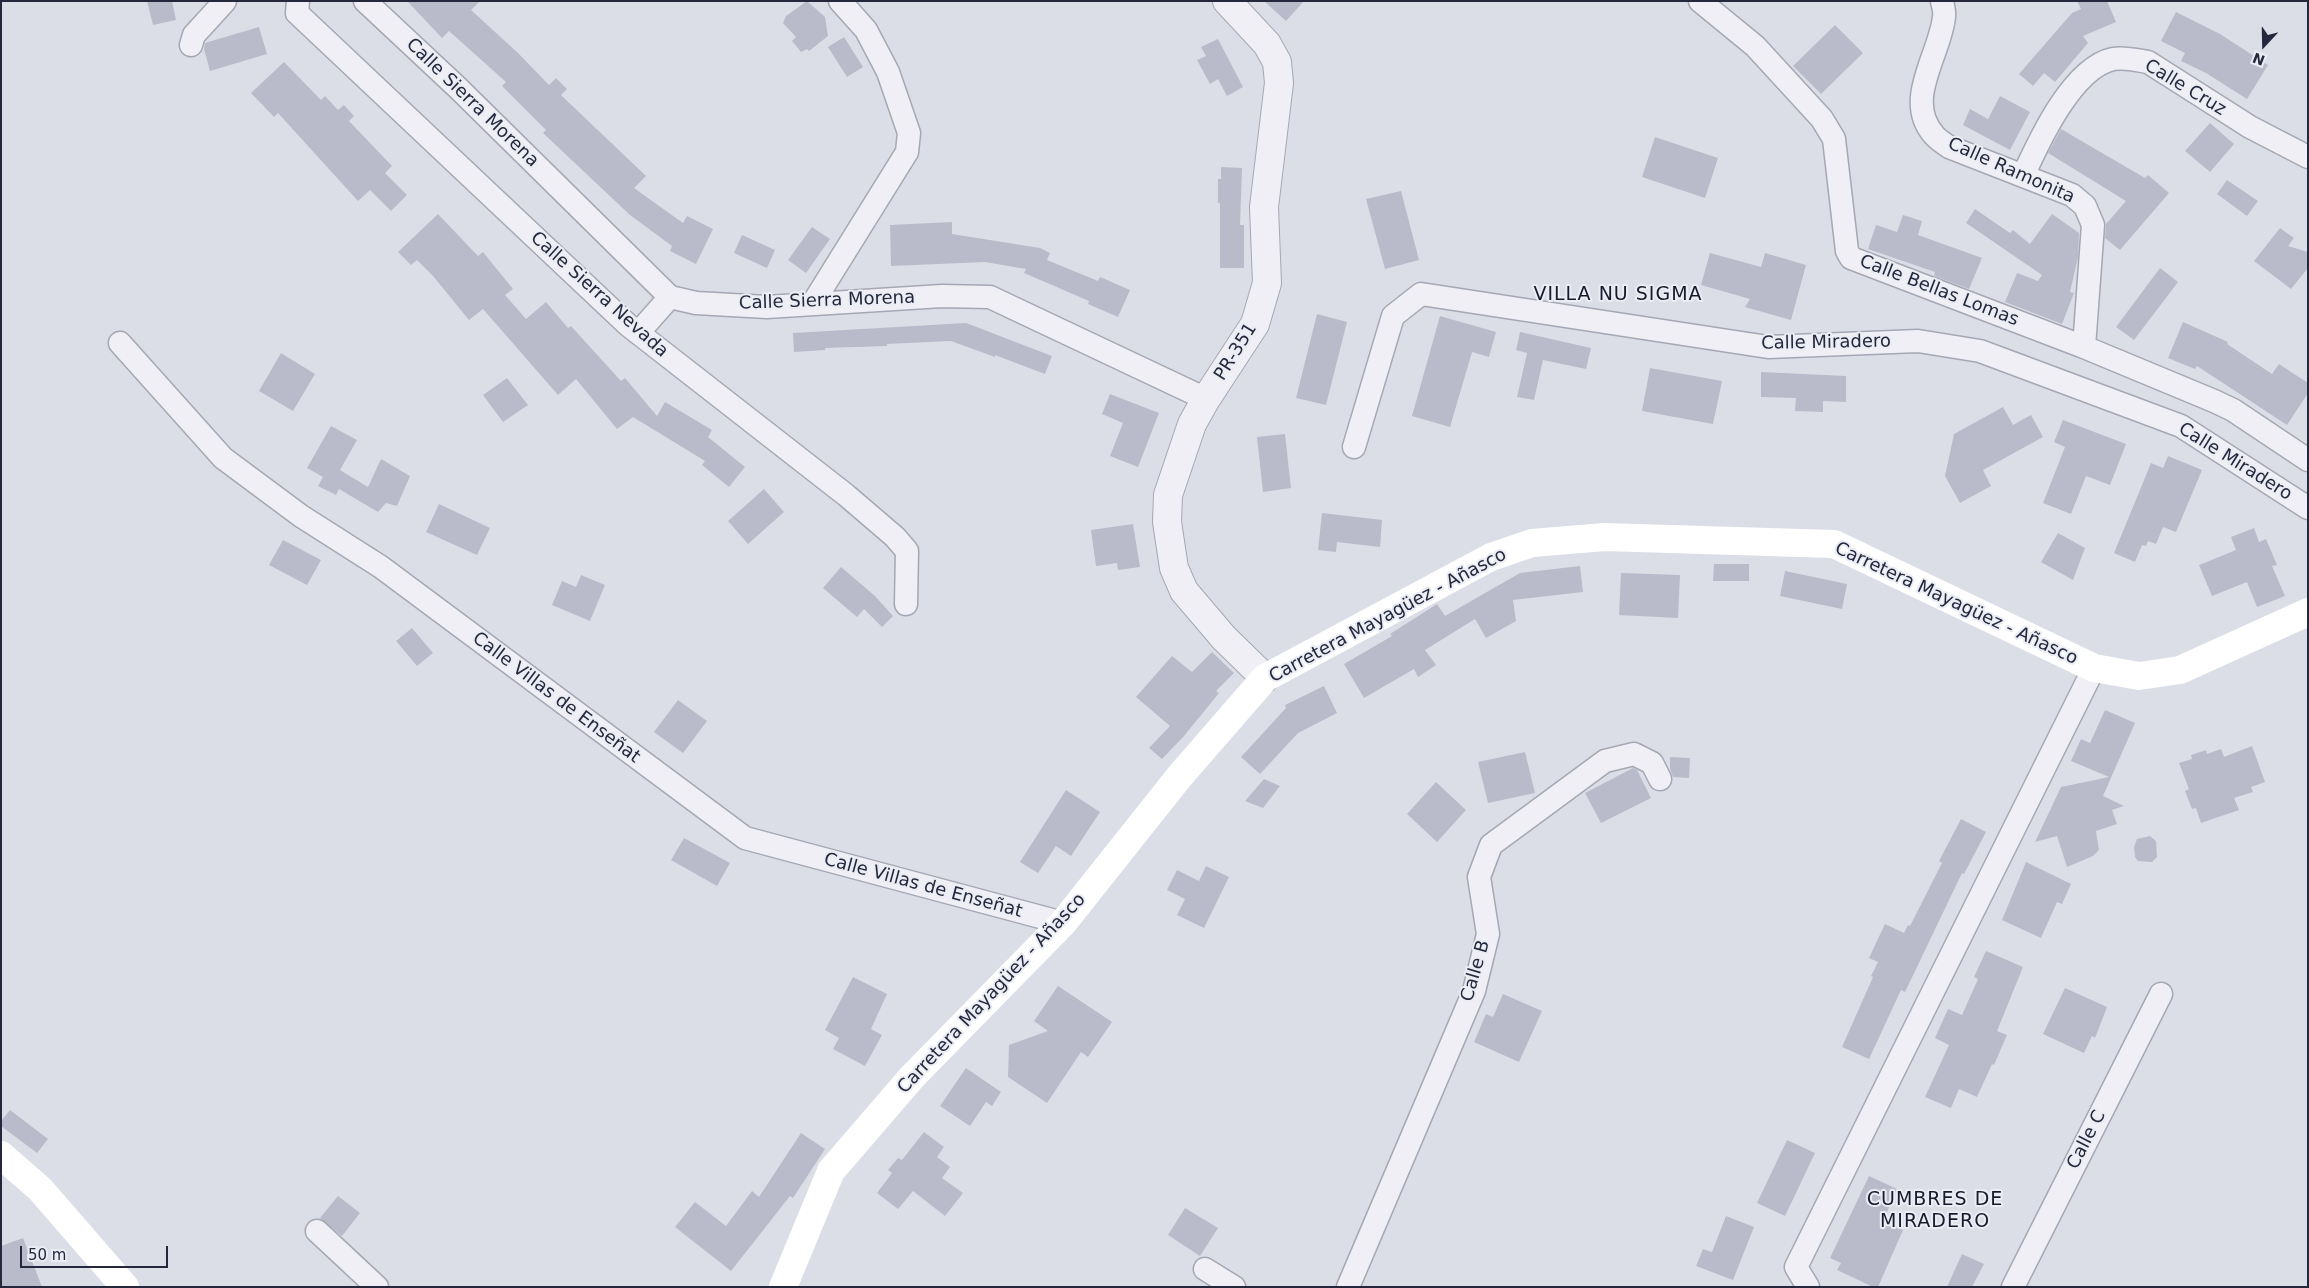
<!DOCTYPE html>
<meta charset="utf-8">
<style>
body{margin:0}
#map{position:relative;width:2309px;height:1288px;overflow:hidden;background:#dcdee7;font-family:"DejaVu Sans",sans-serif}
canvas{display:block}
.frame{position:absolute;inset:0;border:2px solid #25283d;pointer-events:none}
.north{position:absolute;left:2239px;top:20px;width:50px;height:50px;-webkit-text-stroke:4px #ebedf4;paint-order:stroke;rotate:201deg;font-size:14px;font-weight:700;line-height:20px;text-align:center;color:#25283d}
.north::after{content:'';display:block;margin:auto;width:18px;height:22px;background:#25283d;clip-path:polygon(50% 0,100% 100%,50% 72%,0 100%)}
.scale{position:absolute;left:20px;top:1246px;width:148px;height:22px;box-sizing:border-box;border:2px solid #25283d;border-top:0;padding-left:6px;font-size:15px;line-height:18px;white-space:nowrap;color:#25283d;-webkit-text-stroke:4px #ebedf4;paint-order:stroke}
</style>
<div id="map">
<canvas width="2309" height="1288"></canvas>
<div class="frame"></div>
<div class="north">N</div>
<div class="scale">50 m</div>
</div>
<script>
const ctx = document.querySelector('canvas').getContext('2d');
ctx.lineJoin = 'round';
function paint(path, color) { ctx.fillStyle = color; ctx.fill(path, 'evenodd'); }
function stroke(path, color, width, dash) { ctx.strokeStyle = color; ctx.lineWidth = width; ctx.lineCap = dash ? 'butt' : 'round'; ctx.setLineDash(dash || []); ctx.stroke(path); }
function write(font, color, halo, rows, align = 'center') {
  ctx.font = font + ' "DejaVu Sans",sans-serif'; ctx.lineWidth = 4; ctx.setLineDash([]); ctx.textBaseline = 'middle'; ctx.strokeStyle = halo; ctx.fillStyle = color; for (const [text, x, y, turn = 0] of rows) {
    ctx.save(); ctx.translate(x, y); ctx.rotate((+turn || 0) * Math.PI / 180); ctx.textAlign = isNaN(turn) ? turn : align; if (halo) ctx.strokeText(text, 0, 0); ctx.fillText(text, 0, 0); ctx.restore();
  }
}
const building = new Path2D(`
 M147,1H172L176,20L153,25Z
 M407,1H480L471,10L518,53L549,85L556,78L567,89L561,95L646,176L634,188L683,223L687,216L713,229L696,264L670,251L672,246L630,215L543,133L546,130L502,86L506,82L449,31L442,38Z
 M807,1L825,17L828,36L809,51L807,49L801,52L792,41L796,37L783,23L786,16Z
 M1264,1H1304L1286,21Z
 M2077,1H2107L2116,22L2083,36L2088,43L2055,82L2044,73L2033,86L2019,74L2072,13L2081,9Z
 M2176,12L2220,34L2268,65L2247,99L2206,73L2181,61L2185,53L2161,41Z
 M1835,25L1863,53L1821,94L1793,66Z
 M259,27L267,54L210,71L204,49L205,43Z
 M844,37L863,67L847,77L828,47Z
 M1218,39L1243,87L1227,96L1218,79L1210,84L1197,60L1206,56L1201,47Z
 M284,62L321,100L325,96L338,110L344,105L354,116L349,121L392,166L385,173L407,195L391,211L370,190L358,201L278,113L274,117L251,93Z
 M2000,96L2030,112L2010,150L1963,125L1970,109L1988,119Z
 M2210,123L2234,144L2210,172L2185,151Z
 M2061,129L2145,178L2148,175L2169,193L2120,250L2105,238L2106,224L2126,201L2048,153Z
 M1655,137L1718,158L1705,198L1642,177Z
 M1221,167L1242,168L1240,225H1244V268H1220V203H1218V179H1221Z
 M2227,180L2258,201L2247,216L2217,194Z
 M1401,191L1419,260L1385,269L1366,199Z
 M1975,209L2010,233L2013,230L2030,244L2052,214L2079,233L2078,257L2070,292L2074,293L2062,324L2005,302L2017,273L2038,281L2042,275L1966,223Z
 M438,214L478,256L483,252L513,289L505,295L526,319L546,302L568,328L571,326L621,381L625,378L657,416L665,402L712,430L708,437L745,467L729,487L702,465L705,461L633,417L617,429L576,379L558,395L483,309L469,320L433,276L417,260L411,265L398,252Z
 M1903,215L1922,221L1918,235L1982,258L1969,289L1934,276L1935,272L1868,249L1876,225L1897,232Z
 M952,222V234L1040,248L1050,253L1047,260L1098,281L1100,277L1130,290L1118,317L1088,304L1089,301L1024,273L1026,269L985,262L891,266L890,225Z
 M812,227L830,239L806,273L788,260Z
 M2280,228L2294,238L2288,246L2308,252V268L2291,289L2254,261Z
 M742,235L775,250L767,268L734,253Z
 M1710,253L1761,267L1765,253L1806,265L1791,320L1745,307L1750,299L1701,285Z
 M2160,268L2178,282L2134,340L2116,327Z
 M1317,314L1347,322L1326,405L1296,398Z
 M1440,316L1496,332L1489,357L1472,352L1450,427L1412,416Z
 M2183,322L2228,342L2227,344L2272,374L2279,364L2308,383V393L2287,425L2197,366L2195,369L2168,358Z
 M966,323L1052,356L1045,374L995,355V357L951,341L887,344V346L825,348V350L794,352L793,333Z
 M1520,332L1591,348L1586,369L1543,360L1534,400L1517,397L1527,353L1516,350Z
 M281,353L315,374L293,411L259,391Z
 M1650,368L1722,381L1713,424L1642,411Z
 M1761,372L1846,376V402L1823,401V412L1795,411L1796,398L1761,397Z
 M507,378L528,405L503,422L483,395Z
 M1110,394L1159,413L1138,467L1110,456L1123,423L1102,414Z
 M2003,407L2013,425L2031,415L2043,437L1983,470L1991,486L1960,503L1945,476L1954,434Z
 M2063,420L2126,444L2110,485L2086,476L2071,514L2043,503L2065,447L2054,442Z
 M331,426L357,440L340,470L368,487L381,459L410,476L397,506L386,503L378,512L339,489L336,495L318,486L323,477L307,468Z
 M1285,434L1291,488L1263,492L1257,437Z
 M2168,456L2202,470L2176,532L2163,527L2156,544L2148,541L2146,546L2142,545L2135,562L2114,553L2151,463L2163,468Z
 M764,489L784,512L748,544L728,521Z
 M439,504L490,528L477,555L426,532Z
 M1322,513L1382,520L1380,547L1337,542L1336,552L1318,550Z
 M1133,524L1140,567L1118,570L1117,563L1096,566L1091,530Z
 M2254,528L2259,542L2266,539L2277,565L2272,566L2285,596L2257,607L2247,582L2212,596L2199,565L2236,550L2231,537Z
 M2058,533L2085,548L2073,580L2041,562Z
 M283,540L321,560L307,585L269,565Z
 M1714,564H1749V581H1713Z
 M1580,566L1583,592L1513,600L1516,621L1486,638L1475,619L1425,650L1436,665L1418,677L1414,669L1364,698L1344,664L1392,636L1390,634L1437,604L1445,616L1520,573Z
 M841,567L875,596L893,616L882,627L864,609L857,617L823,588Z
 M1785,571L1847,584L1842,609L1780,596Z
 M1621,573L1680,575L1678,618L1619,615Z
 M581,575L605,585L590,621L552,605L562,581L576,587Z
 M412,628L433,653L417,666L396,641Z
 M1212,652L1234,673L1216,691L1219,693L1184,736L1162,759L1149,748L1170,726L1136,697L1172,656L1192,672Z
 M1324,686L1337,713L1298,733L1260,774L1241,757L1286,708L1285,705Z
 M678,700L707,721L683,753L654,732Z
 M2105,710L2135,723L2103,796L2124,806L2112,810L2117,824L2096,831L2099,850L2093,856L2067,867L2057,836L2035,842L2061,787L2109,777L2071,761L2081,739L2090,743Z
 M2252,746L2265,782L2251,787L2253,792L2234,798L2239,810L2201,823L2196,808L2192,809L2185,791L2189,789L2179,763L2192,759L2191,755L2206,750L2207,754L2221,749L2224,757Z
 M1525,752L1535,793L1488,803L1478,762Z
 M1670,757L1690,758L1689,778L1673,777L1670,769Z
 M1633,768L1637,770L1651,798L1601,823L1585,793Z
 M1264,779L1280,786L1263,808L1245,801Z
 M1436,782L1466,810L1437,842L1407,814Z
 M1066,790L1100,812L1071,856L1056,846L1038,873L1020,862Z
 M1961,819L1986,832L1964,874L1962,873L1905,992L1901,990L1869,1059L1842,1047L1873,977L1871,976L1878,962L1869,958L1885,924L1904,933L1908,925L1910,926L1942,863L1939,861Z
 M2150,836L2156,841L2157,857L2152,862L2138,861L2135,857L2134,847L2137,839Z
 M684,838L730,863L717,886L671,860Z
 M2026,862L2071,884L2062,904L2057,902L2041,938L2002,920Z
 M1206,866L1229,877L1204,928L1177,915L1185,899L1167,890L1177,870L1199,881Z
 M1986,951L2023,967L1997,1031L2007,1035L1994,1065L1992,1064L1977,1097L1959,1089L1951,1108L1925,1097L1949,1045L1935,1038L1948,1009L1962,1015L1978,979L1974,977Z
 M853,977L887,994L871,1029L882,1035L865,1066L833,1049L839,1038L825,1030Z
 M1058,986L1112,1022L1088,1057L1081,1052L1047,1103L1008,1077L1009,1045L1048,1031L1034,1021Z
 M2065,988L2107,1007L2095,1038L2092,1036L2084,1053L2043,1034Z
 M1503,994L1542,1011L1519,1062L1474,1042L1486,1014L1493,1017Z
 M966,1068L1001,1092L992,1106L986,1102L970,1126L940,1106Z
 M10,1110L48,1139L37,1153L1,1126V1121Z
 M924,1132L944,1147L937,1157L950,1167L942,1178L963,1193L945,1216L913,1191L898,1209L877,1193L892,1173L888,1170L898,1158L902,1160Z
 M801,1133L825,1149L793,1198L790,1196L731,1271L675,1227L695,1202L726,1226L752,1191L759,1197Z
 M1787,1140L1815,1153L1785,1216L1757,1203Z
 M1869,1176L1897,1189L1883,1221L1903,1230L1878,1287H1873L1837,1270L1841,1263L1830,1258Z
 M338,1196L360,1213L342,1236L320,1218Z
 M1185,1208L1218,1228L1200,1256L1168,1235Z
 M1726,1216L1754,1227L1733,1280L1696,1266L1703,1249L1712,1252Z
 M23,1238L42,1287H1V1246Z
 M1962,1254L1984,1264L1972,1287H1947Z`);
const minor = new Path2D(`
 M298,1L297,13L628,325L846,495L895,537L907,551L906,604
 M365,1L458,88L670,297L696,303L767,307L942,296L990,297L1206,399
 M1700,1L1755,46L1822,119L1834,139L1847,251L1851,258L2084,347L2214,401L2233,410L2308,460
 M1942,1C1943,6 1945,12 1944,17C1940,55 1903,100 1934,135C1938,140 1944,143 1949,147L2072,195L2085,206L2093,225L2084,347
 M191,45L194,35L225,1
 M2023,176C2039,141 2072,68 2113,59C2125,57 2136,60 2148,62L2250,127L2308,157
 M813,303L907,152L909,133L888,72L866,30L840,1
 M638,333L670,297
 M120,343L223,458L301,516L381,567L745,838L1063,923
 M1354,447L1393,316L1421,294L1768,347L1918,341L1980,351L2181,426L2308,508
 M317,1231L377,1287
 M1205,1269L1234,1287
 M1348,1287L1474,991L1488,934L1479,877L1491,845L1605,761L1634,754L1652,763L1660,779
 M1808,1287L1796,1267L2094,668
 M2013,1287L2161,994`);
const tertiary = new Path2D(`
 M1227,1L1267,44L1277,62L1279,83L1264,207L1267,283L1255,324L1206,399L1192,424L1168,495L1167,522L1174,568L1184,591L1224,638L1265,678`);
const secondary = new Path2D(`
 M1,1155L40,1189L125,1287
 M783,1287L831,1171L912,1077L1063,923L1179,777L1265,678L1491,557L1532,543L1605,537L1834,544L2094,668L2139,676L2180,670L2308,612`);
const streetNames = [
 ["Calle Cruz",2185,88,31],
 ["Calle Sierra Morena",472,103,44],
 ["Calle Ramonita",2011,171,24],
 ["Calle Bellas Lomas",1939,291,21],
 ["Calle Sierra Nevada",599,295,42],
 ["Calle Sierra Morena",827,301,-2],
 ["Calle Miradero",1826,343,-1],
 ["PR-351",1236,352,-58],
 ["Calle Miradero",2235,462,32],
 ["Carretera Mayagüez - Añasco",1956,604,25],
 ["Carretera Mayagüez - Añasco",1388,616,-28],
 ["Calle Villas de Enseñat",556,698,37],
 ["Calle Villas de Enseñat",923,886,15],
 ["Calle B",1476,971,-74],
 ["Carretera Mayagüez - Añasco",992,994,-47],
 ["Calle C",2087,1140,-63]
];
const neighbourhoodNames = [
 ["VILLA NU SIGMA",1618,295],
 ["CUMBRES DE",1935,1200],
 ["MIRADERO",1935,1222]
];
paint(building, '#b9bbca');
stroke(minor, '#a5a7b4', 25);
stroke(tertiary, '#a5a7b4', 30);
stroke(minor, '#efeff5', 22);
stroke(tertiary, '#efeff5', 28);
stroke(secondary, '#fff', 28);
write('18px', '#25283d', '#ebedf4', streetNames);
ctx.letterSpacing = '1px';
write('19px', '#181a2e', '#ebedf4', neighbourhoodNames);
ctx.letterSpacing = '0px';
</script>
